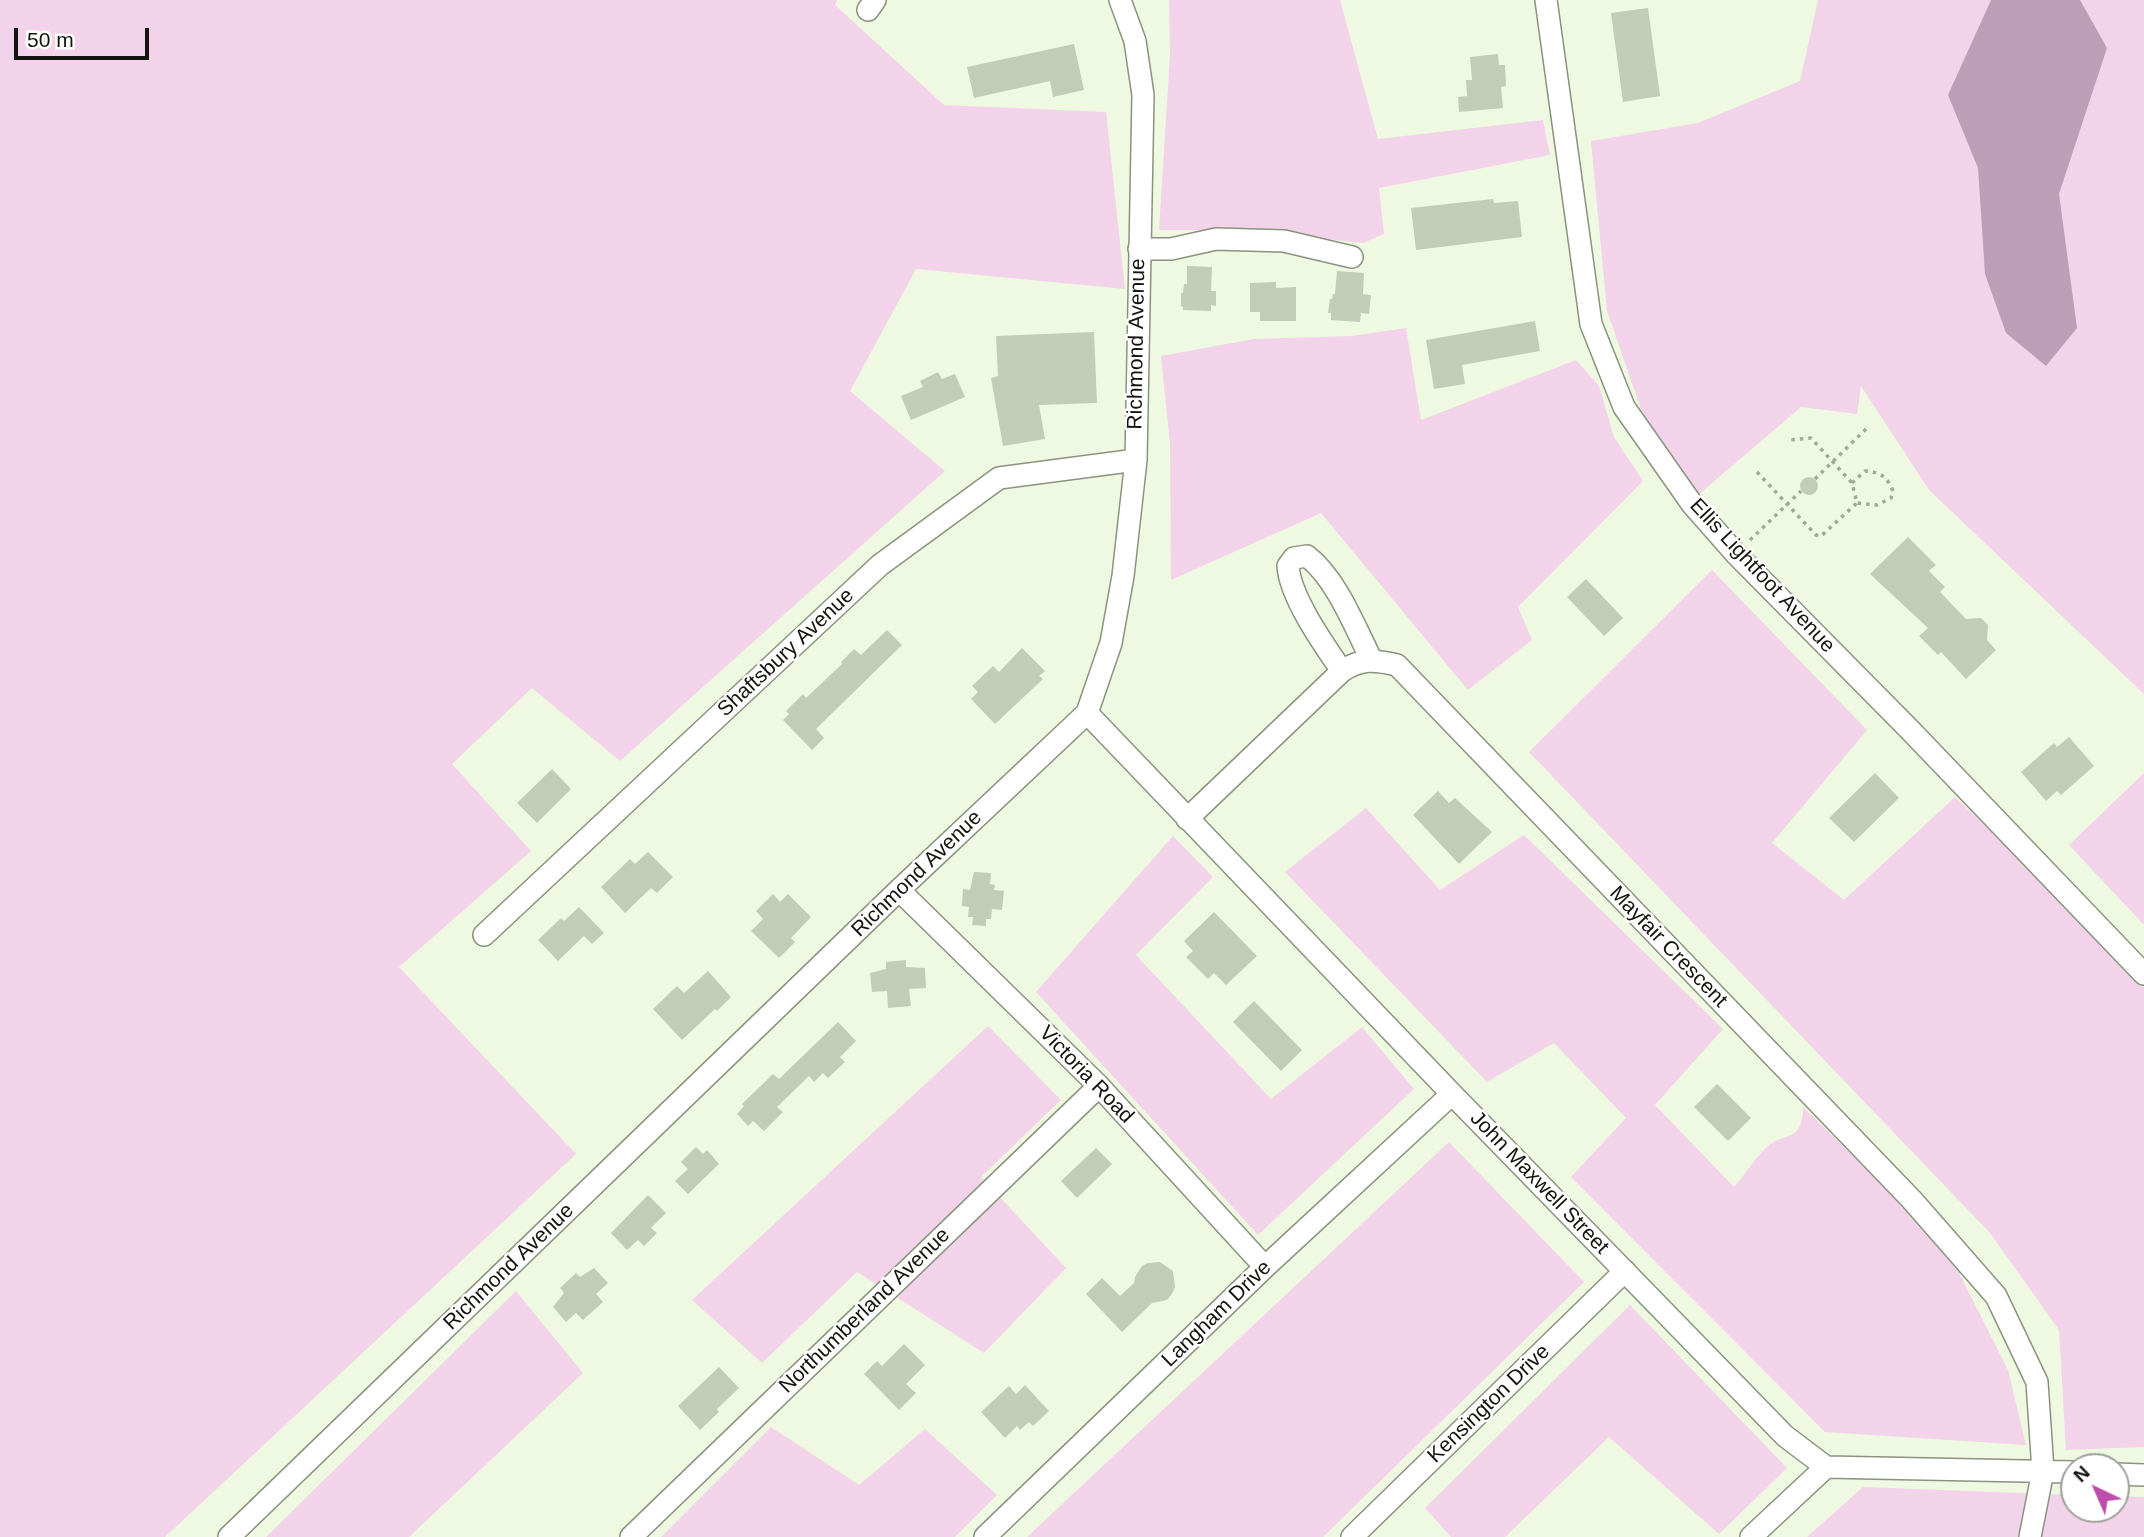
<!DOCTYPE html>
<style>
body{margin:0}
#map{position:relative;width:2144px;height:1537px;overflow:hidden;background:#eff9e2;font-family:Arial,sans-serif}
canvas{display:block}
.north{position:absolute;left:2060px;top:1453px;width:70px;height:70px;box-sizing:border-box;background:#fff;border:2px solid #a0a19e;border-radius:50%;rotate:316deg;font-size:19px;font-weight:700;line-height:28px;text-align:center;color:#11150d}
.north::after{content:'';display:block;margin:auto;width:24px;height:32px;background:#bd4daa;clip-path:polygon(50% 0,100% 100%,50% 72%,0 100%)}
.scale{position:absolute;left:14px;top:28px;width:135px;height:32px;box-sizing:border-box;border:4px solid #11150d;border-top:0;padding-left:9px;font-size:21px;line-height:24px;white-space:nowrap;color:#11150d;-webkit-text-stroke:5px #fff;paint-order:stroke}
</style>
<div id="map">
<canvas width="2144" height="1537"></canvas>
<div class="north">N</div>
<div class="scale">50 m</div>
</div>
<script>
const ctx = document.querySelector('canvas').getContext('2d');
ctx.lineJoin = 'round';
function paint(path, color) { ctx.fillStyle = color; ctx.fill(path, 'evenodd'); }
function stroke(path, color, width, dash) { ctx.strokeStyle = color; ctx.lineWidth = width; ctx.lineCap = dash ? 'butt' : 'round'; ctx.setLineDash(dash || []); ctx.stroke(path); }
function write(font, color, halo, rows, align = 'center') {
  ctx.font = font + ' Arial,sans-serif'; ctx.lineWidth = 5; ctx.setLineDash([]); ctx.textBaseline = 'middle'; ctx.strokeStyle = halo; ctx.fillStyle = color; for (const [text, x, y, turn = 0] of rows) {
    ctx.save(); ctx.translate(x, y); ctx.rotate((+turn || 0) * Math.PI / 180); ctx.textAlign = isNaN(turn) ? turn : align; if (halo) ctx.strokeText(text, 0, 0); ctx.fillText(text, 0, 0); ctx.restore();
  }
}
const green = new Path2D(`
 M0,0H837L835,5L944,105L1106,112L1125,289L916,269L850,391L945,471L620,761L532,688L452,764L531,851L399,967L576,1154L165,1537H0Z
 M1169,0H1340L1378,139L1543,120L1550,155L1379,188L1384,234L1363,243L1245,230H1159L1170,55Z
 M1818,0H2144V694L1929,490L1861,386L1857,414L1801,407L1698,495L1643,415L1607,311L1591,141L1698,123L1800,81Z
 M1406,328L1421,420L1576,360L1599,386L1614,437L1643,481L1518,607L1532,640L1468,690L1321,513L1171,580L1170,444L1161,356L1254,339L1352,336Z
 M1712,570L1867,730L1772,843L1844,900L1955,797L2144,977V1447L2066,1450L2059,1330L1990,1233L1529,752Z
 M2144,773V925L2069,845Z
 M1366,808L1440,890L1524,835L1723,1029L1655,1105L1734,1187C1745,1175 1754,1159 1766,1148C1785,1130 1802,1145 1803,1107L1946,1247L2008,1370L2026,1445L1825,1432L1571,1177L1626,1118L1554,1043L1487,1082L1285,872Z
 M1173,836L1213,877L1136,955L1271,1099L1362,1027L1414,1089L1258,1235L1036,992Z
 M988,1026L1061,1100L981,1177L1066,1268L984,1353L857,1272L762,1363L692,1300Z
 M1449,1142L1584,1282L1323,1537H1027Z
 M516,1291L583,1373L409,1537H266Z
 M1630,1305L1787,1468L1719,1534L1609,1437L1505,1537H1451L1425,1508Z
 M771,1427L859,1485L925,1429L997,1495L955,1537H661Z
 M1863,1487L2074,1495V1509H2116V1496L2144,1497V1537H1807Z`);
const water = new Path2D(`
 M1991,0H2080L2107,48L2059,194L2077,328L2046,366L2006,333L1985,274L1978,168L1948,95Z`);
const building = new Path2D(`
 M1648,8L1660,96L1623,102L1611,13Z
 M1074,44L1084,90L1053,97L1050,81L974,98L967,67Z
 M1498,54L1499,65H1505L1506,86L1501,87L1503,108L1459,112L1458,97L1467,96L1466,80H1472L1470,57Z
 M1493,199L1494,203L1518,201L1522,237L1416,250L1411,208Z
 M1187,266L1212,267L1211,291H1216V306L1211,305V311L1183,310V307L1181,306V293H1183L1184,284H1187Z
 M1337,271L1364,273L1363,294L1371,295L1369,314L1361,313L1360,322L1331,320V313H1328L1330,299H1332L1333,294H1335Z
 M1276,282V288L1296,287V321H1260V312H1250V283Z
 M1535,321L1540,351L1462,365L1465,384L1434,389L1426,340Z
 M1094,332L1097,403L1039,405L1045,439L1003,446L991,378L998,376L996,336Z
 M938,372L942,379L955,374L965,397L911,420L901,396L923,387L920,381Z
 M1800 486a9 9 0 1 1 18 0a9 9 0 1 1-18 0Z
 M1908,537L1936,565L1929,571L1945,587L1940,592L1966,619L1981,618L1988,625L1987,640L1996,650L1966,679L1941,652L1938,655L1919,636L1928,628L1870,574Z
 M1586,579L1623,618L1604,636L1567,597Z
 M887,630L902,645L816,729L824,738L812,750L783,720L789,714L786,711L803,694L806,698L842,664L841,662L854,649L861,655Z
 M1022,648L1045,671L1039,676L1043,679L995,724L971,699L978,692L972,686L993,666L999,672Z
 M2069,737L2094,766L2061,795L2057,791L2046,801L2021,772L2054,743L2057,747Z
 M552,769L571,789L537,823L517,803Z
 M1875,773L1899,798L1854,842L1829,818Z
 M1438,791L1449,803L1455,798L1492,832L1459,864L1413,815Z
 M648,852L673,877L657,893L651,888L625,913L601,887L630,859L635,864Z
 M974,872L991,873L990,884L995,885L994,890L1004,891L1002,910L992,909L991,919H986V926L972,925L973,917H968L969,907L962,906L963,889L970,890Z
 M773,894L780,902L788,894L811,917L791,938L795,942L779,958L751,931L763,919L756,911Z
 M579,907L604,933L592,944L584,936L558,961L538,940L561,918L564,921Z
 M1214,912L1257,956L1226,985L1214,973L1208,979L1186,957L1193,951L1184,941Z
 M906,960V967L925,968L926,988L909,989L911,1006L888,1008L887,991L872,992L870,973L886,969V962Z
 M708,971L731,997L717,1011L715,1009L682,1040L653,1009L677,986L684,993Z
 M1254,1001L1302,1050L1281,1071L1233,1022Z
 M838,1022L856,1041L840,1057L845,1062L828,1078L823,1073L814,1082L809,1076L777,1107L783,1112L764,1131L753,1121L748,1126L737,1114L744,1106L742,1104L773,1074L779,1079Z
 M1717,1084L1751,1118L1728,1141L1694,1107Z
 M696,1147L703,1154L707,1150L719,1164L688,1194L675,1181L688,1169L681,1162Z
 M1096,1148L1112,1164L1077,1198L1061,1181Z
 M648,1195L666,1213L651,1228L657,1233L644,1246L638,1240L627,1250L611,1233Z
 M1160,1262L1173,1271L1175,1287L1172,1294L1167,1300L1152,1303L1122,1332L1086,1294L1102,1278L1120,1296L1134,1283L1135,1277L1142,1266L1148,1263Z
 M594,1268L608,1283L596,1294L603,1302L583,1320L576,1313L566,1322L553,1307L564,1293L560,1288L576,1273L580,1277Z
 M904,1344L925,1365L906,1384L916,1393L899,1410L864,1374L877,1361L882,1366Z
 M719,1367L739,1388L717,1409L719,1412L700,1430L678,1406Z
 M1025,1385L1049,1411L1033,1426L1029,1422L1020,1430L1017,1426L1005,1438L981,1412L1009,1386L1016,1394Z`);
const path = new Path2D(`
 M1757,472L1816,535L1821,536L1857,503L1852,483L1811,438L1790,440
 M1815,479L1868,427
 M1852,483L1865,471C1881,472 1887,477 1893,491L1891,498L1877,505L1857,503
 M1750,540L1801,491`);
const street = new Path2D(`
 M1546,0L1591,324L1624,407L1692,504L1736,554L1911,731L2144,974
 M868,10L875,0
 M1139,249H1171L1216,239L1284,241L1352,257
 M1342,671C1324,645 1290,597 1288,566L1294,558L1307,556C1336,578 1355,627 1371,659
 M1087,713L1452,1094L1785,1436L1826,1467L2074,1472
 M1187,819L1342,671C1361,658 1376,660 1397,665L1912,1200L1996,1296L2037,1382L2043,1471L2030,1537
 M899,890L1099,1086L1265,1267
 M484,935L880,565L999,478L1136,460
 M2116,1474L2144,1475
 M229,1537L899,890L1087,713L1111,643L1123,576L1136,460L1143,95L1135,41L1120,0
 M631,1537L1099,1086
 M985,1537L1265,1267L1452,1094
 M1352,1537L1625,1271
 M1751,1537L1826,1467`);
const streetNames = [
 ["Richmond Avenue",1137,344,-89],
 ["Ellis Lightfoot Avenue",1762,576,47],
 ["Shaftsbury Avenue",786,653,-43],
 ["Richmond Avenue",917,874,-44],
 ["Mayfair Crescent",1668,947,46],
 ["Victoria Road",1086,1075,46],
 ["John Maxwell Street",1539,1183,46],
 ["Richmond Avenue",509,1267,-44],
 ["Northumberland Avenue",865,1311,-44],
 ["Langham Drive",1217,1314,-44],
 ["Kensington Drive",1489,1404,-44]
];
paint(green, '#f2d3ea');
paint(water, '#be9db6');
paint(building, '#c3ccb6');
stroke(street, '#8a937e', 24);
stroke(path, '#a2a998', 3.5, [3.5, 5]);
stroke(street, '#fff', 21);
write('21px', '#11150d', '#fff', streetNames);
</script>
